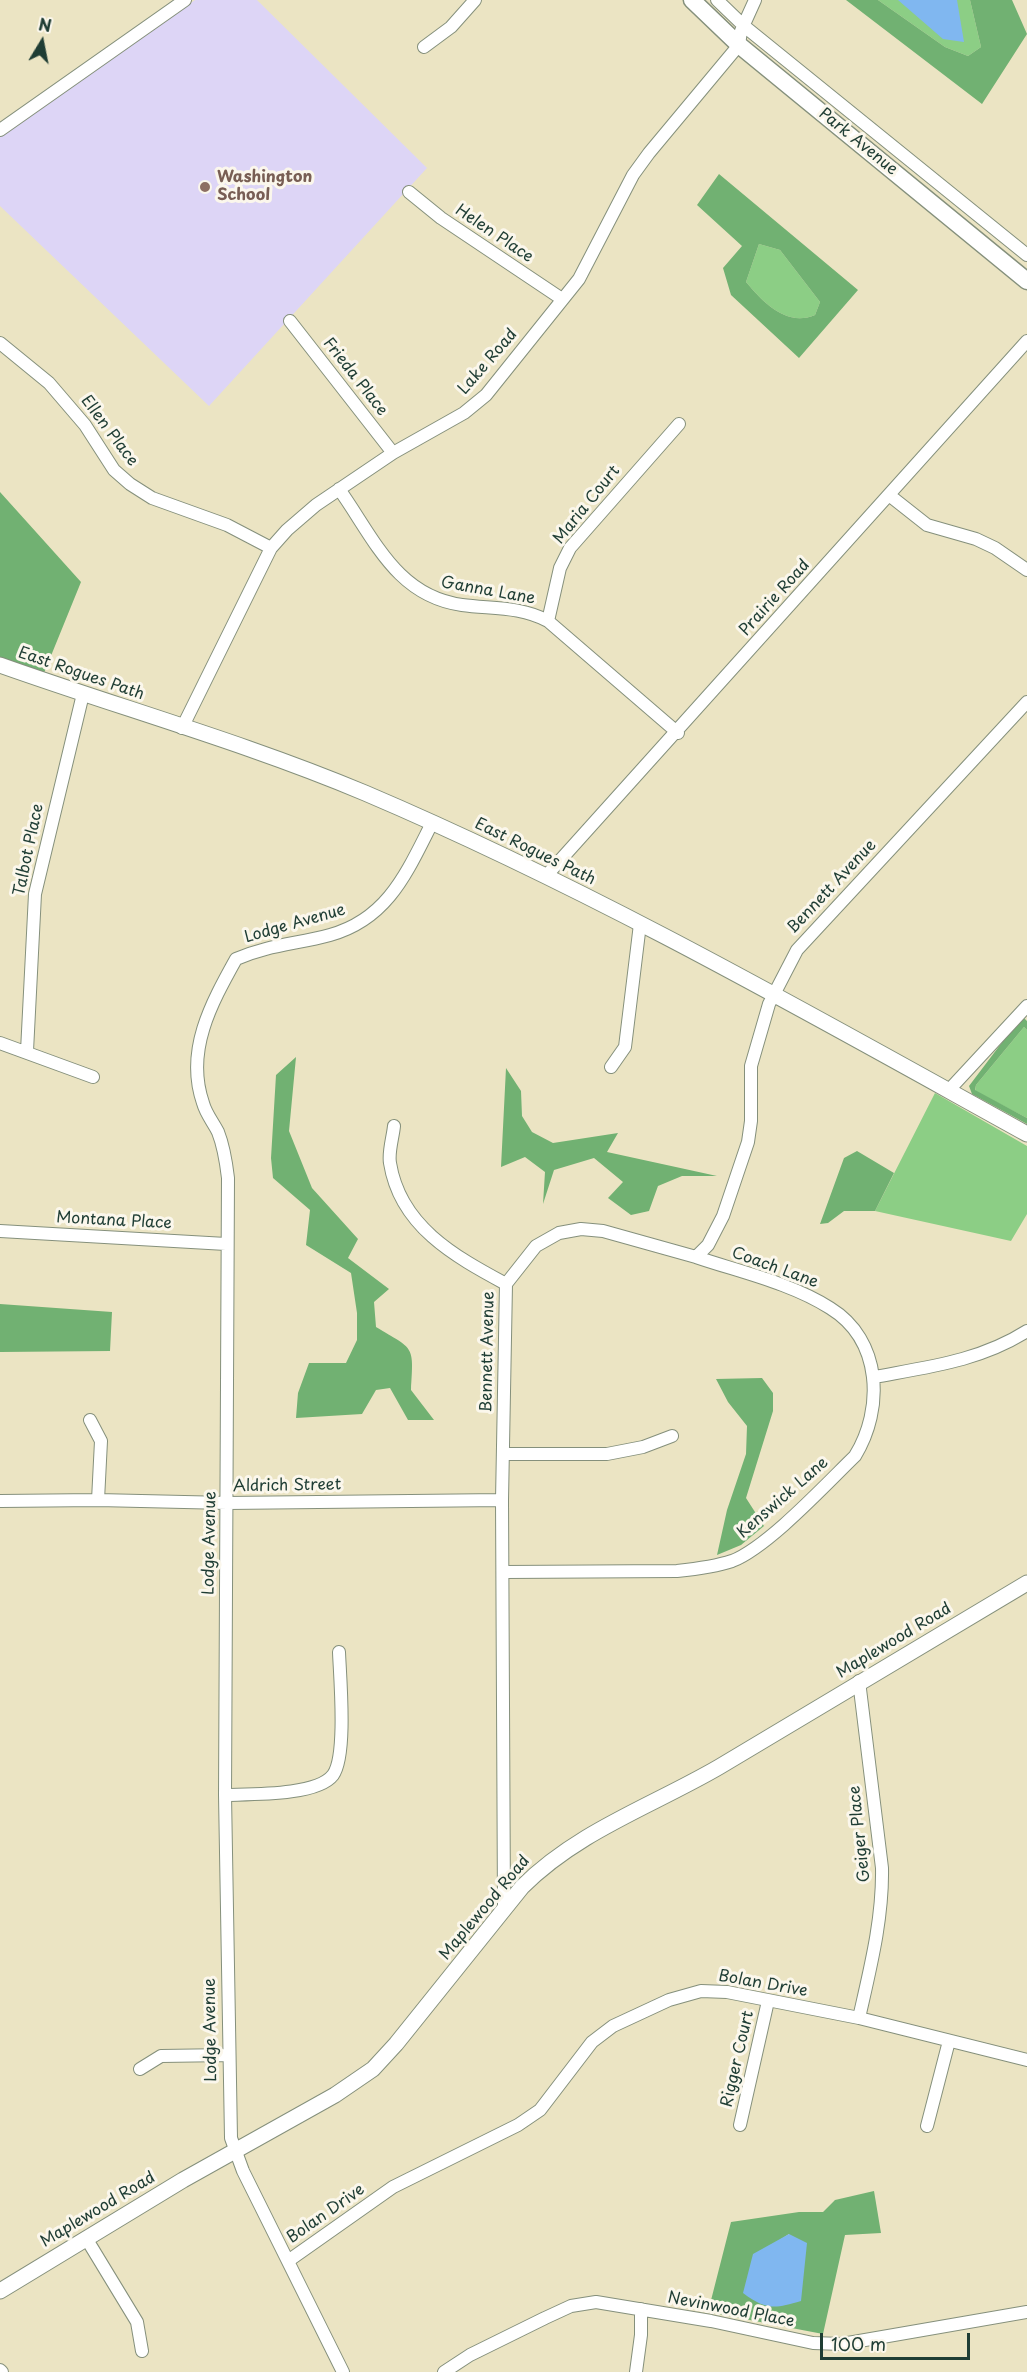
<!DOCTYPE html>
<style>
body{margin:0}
#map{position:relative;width:1027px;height:2372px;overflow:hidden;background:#ebe4c3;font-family:"Playpen Sans",sans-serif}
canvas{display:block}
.north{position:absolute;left:12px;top:12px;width:60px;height:60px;-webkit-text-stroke:4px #fbf7ec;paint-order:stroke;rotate:10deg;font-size:16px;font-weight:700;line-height:24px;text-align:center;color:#1f3d34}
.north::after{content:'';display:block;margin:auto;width:21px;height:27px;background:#1f3d34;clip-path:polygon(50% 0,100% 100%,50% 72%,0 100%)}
.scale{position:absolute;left:820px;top:2333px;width:150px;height:27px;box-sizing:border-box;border:3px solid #1f3d34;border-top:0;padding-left:8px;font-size:18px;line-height:21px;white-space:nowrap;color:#1f3d34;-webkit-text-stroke:4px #fbf7ec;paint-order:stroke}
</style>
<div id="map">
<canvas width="1027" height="2372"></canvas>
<div class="north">N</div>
<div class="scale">100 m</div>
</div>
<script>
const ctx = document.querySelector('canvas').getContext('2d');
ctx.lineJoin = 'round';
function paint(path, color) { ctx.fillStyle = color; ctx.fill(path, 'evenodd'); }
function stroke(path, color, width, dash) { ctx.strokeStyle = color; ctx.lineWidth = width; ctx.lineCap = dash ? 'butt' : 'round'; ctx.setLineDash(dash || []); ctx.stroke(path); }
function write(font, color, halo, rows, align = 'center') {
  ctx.font = font + ' "Playpen Sans",sans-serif'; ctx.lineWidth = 6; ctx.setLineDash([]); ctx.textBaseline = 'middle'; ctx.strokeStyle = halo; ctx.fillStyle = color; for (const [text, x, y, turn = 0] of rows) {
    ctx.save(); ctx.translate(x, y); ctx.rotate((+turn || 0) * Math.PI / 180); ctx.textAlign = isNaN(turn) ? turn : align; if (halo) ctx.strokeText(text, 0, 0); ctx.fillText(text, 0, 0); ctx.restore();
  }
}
const built = new Path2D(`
 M195,0H257L427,168L209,406L0,206V137Z`);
const green = new Path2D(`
 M878,0H970L981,47L968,56L945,47Z
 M759,244L780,250L820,302L815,315C786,327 763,302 746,282Z
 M1024,1027L1027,1030V1118L975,1091L976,1085Z
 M935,1093L1027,1146V1214L1011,1241L875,1211Z`);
const forest = new Path2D(`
 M846,0H878L945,47L968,56L981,47L970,0H1012L1027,34L982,104Z
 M719,174L858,290L799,358L731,295L723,268L742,246L697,205ZM759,244L780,250L820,302L815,315C786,327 763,302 746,282Z
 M0,492L81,582L44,673L0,657Z
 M1022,1016L1027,1021V1030L1024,1027L976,1085L975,1090L1027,1118V1124L972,1094L969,1086Z
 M296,1057L289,1131L312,1188L358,1239L348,1258L389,1289L374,1302L376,1327C414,1350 414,1344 411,1390L434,1420H408L390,1388L376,1390L362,1414L296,1418L298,1393L309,1363H346L357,1340V1313L351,1273L306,1245L310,1210L273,1178L271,1158L276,1075Z
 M506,1068L521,1091L522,1116L532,1132L553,1143L618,1133L607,1152L717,1176H682L658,1186L649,1211L631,1215L608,1198L623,1182L594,1158L554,1170L543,1204L545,1172L525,1157L501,1167Z
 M857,1151L894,1173L875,1211H844L828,1223L820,1224L844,1158Z
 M0,1304L112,1312L110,1351L0,1352Z
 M762,1378L773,1393V1411L746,1498L764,1526L741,1545L717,1555L727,1510L746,1454L747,1426L728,1402L716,1379Z
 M874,2191L881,2233L845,2235L823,2334L708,2312L731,2222L799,2212H823L835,2200ZM789,2234L782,2306L777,2242Z`);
const water = new Path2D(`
 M898,0H957L964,42L943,39Z
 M789,2234L807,2243L801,2301C774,2309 766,2310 743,2293L753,2254Z`);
const minor = new Path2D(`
 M717,0L744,26L1027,255
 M424,47L451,27L475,0
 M0,130L185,0
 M409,192L441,218L562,299
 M290,321L393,453
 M0,343L49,383L85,425L114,470L130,484L152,498L227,525L271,548
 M339,489C374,538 396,596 462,605C492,609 520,606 548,621L678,733
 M889,495L927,525L976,539L995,548L1027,570
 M548,621L560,568L570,548L679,424
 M182,728L271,548L287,530L316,505L393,453L464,413L486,395L579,279L633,175L649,153L739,45L741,31L755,0
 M546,876L1027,341
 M0,1043L93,1077
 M27,1051L35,894L83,694
 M611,1067L625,1047L640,924
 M949,1090L1027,1006
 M394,1126C393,1137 388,1152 390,1163C400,1226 454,1256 506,1284
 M0,1231L226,1244
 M874,1377C928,1367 980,1361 1027,1331
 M90,1420L101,1441L98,1500
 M503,1454H607L643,1447L672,1436
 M0,1501L98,1500L227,1503L502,1500
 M504,1572L677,1571C696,1569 714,1567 732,1561C768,1547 826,1484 855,1456C884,1409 882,1340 830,1308C791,1283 740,1272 696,1257
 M225,1795C250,1794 317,1796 333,1775C347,1756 340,1678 339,1652
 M504,1908L502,1500L506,1284L536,1246L559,1233L581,1229L603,1231L696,1257L708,1245L723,1216L748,1142L751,1121V1066L769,1004L797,950L1027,702
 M859,2018C870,1969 883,1919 882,1868L859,1681
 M140,2069L161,2056L228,2055
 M740,2125L768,2001
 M927,2126L949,2041
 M86,2238L137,2322L142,2351
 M288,2261L393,2187L518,2125L540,2110L592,2042L613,2026L669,2000L701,1991L727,1992L859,2018L1027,2060
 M0,2370L2,2372
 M343,2372L243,2171L231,2138L225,1795L228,1178C226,1161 224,1147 218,1132C213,1122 206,1114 203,1103C185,1051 211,1004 236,959C268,945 297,944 330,935C388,919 407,872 432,823
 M444,2372L470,2355L545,2318L571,2306L596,2302L711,2321L813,2343L842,2344L1027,2312
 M636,2372L641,2335V2309`);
const tertiary = new Path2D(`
 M0,665C121,708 246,743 365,793C593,890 810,1014 1027,1134
 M0,2291L183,2180L335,2095L373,2069L396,2044L522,1887C578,1831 652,1806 719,1767C822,1706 924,1644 1027,1583`);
const secondary = new Path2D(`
 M692,0L739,45L1027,281`);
const markers = [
 [205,187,6,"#8d6e63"]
];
const streetNames = [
 ["Park Avenue",858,142,39],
 ["Helen Place",494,234,34],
 ["Lake Road",488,362,-49],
 ["Frieda Place",355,377,52],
 ["Ellen Place",109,431,53],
 ["Maria Court",587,505,-51],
 ["Ganna Lane",488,591,10],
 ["Prairie Road",775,598,-48],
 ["East Rogues Path",81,674,19],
 ["Talbot Place",29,850,-78],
 ["East Rogues Path",535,852,26],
 ["Bennett Avenue",832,887,-47],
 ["Lodge Avenue",295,924,-16],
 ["Montana Place",114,1221,3],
 ["Coach Lane",775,1268,20],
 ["Bennett Avenue",488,1352,-89],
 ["Aldrich Street",287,1486,-1],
 ["Kenswick Lane",783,1498,-41],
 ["Lodge Avenue",210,1543,-89],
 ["Maplewood Road",894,1641,-31],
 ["Geiger Place",860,1834,-96],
 ["Maplewood Road",485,1908,-50],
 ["Bolan Drive",763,1984,10],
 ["Lodge Avenue",211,2030,-91],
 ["Rigger Court",738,2059,-77],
 ["Maplewood Road",98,2210,-31],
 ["Bolan Drive",326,2214,-35],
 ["Nevinwood Place",731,2310,11]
];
const educationNames = [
 ["Washington",217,178],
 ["School",217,196]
];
paint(built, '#ddd5f6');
paint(green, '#8cce85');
paint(forest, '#71b172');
paint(water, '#80b7f0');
stroke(minor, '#85907c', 14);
stroke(tertiary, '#85907c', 17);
stroke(secondary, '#85907c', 19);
stroke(minor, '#fff', 12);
stroke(tertiary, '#fff', 15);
stroke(secondary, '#fff', 16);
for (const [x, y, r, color] of markers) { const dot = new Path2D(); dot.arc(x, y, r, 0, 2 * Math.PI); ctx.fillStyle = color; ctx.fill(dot); stroke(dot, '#fbf7ec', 2); }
write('16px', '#1f3d34', '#fbf7ec', streetNames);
write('bold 16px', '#785e54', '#fbf7ec', educationNames, 'left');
</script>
